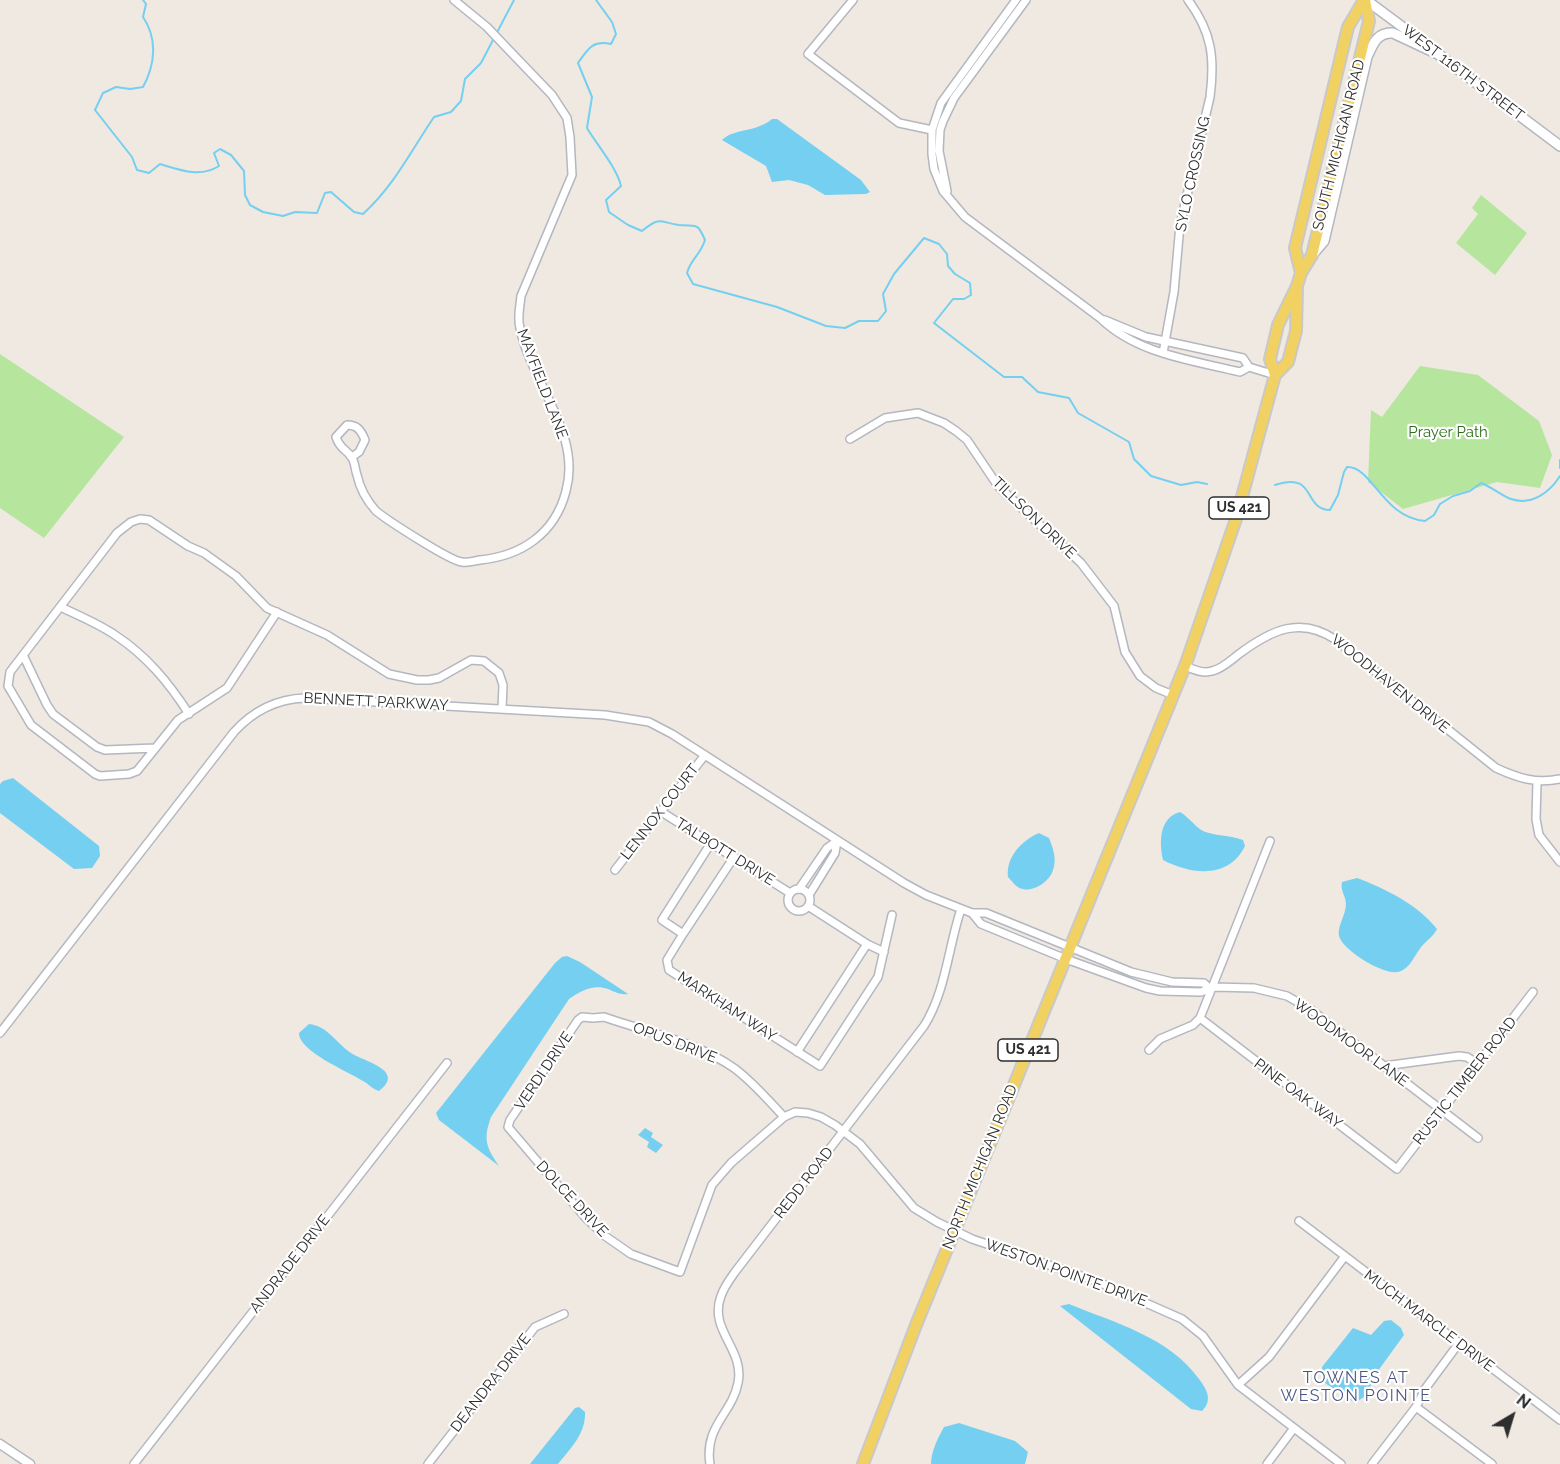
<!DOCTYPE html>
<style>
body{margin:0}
#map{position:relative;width:1560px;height:1464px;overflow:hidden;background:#efe9e1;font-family:Raleway,sans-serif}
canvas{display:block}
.north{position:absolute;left:1482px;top:1386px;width:60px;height:60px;-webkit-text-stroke:4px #fff;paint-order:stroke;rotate:38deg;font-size:16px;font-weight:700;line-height:24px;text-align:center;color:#2e2e2e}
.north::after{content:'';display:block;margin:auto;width:21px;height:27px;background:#2e2e2e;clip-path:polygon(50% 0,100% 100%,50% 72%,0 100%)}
</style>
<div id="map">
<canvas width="1560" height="1464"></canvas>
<div class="north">N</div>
</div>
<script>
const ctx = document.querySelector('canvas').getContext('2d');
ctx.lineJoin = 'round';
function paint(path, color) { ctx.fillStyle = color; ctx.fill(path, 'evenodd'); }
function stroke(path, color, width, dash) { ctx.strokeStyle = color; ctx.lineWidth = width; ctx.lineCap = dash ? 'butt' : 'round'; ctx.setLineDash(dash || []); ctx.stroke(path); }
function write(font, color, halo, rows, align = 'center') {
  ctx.font = font + ' Raleway,sans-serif'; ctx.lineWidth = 4.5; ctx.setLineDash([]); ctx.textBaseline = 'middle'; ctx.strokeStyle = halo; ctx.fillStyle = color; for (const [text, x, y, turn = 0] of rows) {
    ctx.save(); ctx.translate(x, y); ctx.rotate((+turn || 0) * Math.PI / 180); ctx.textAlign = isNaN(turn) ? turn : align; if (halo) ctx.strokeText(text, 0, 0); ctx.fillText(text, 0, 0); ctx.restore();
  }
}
const green = new Path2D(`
 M1481,195L1527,233L1495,275L1456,243L1478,214L1472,208Z
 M0,354L124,437L44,538L0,508Z
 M1420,366L1478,375L1539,421L1552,455L1540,488L1497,482L1403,509L1368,482L1371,410L1382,417Z`);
const water = new Path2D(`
 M772,119H777L861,180L870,192L866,194L825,195L808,185L789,180L772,182L766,166L722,140C734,128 755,133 772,119Z
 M13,778L99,846L100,856L92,868L74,869L0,813V784L3,781Z
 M1180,812C1189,817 1194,826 1203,831C1213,836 1231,835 1243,840L1245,846C1229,879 1192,875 1163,860C1159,842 1159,818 1180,812Z
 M1039,833L1049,838C1053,848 1057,859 1053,870C1050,881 1034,892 1023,889C1016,888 1013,882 1008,877C1006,857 1021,841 1039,833Z
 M1357,878C1386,889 1417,904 1437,929C1433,937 1427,940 1422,946C1415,954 1411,967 1401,971C1387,978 1343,951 1339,936C1337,926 1346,915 1346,904C1346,896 1340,891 1342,882Z
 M567,956L580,962L628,994C620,995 615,992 608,989C593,984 581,991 569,999L491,1117C483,1139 486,1147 499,1166L439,1120L436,1113L555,963L562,957Z
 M309,1024C328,1026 336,1043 351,1053C362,1061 407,1070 379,1091C372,1089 369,1084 363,1081C349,1072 298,1051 299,1033Z
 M645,1128L653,1133L651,1137L663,1145L656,1153L647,1147L649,1142L638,1135Z
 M1069,1304C1115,1323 1169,1337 1199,1379C1207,1390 1213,1400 1202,1411L1191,1409L1060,1306Z
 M1391,1320L1401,1328L1404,1335L1375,1375L1367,1395L1355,1403L1322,1381V1367L1353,1328L1371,1335L1384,1321Z
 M579,1407L585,1412C586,1433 571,1448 558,1464H530L575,1408Z
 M959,1423L1015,1441L1028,1452L1025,1464H931C931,1451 938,1438 944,1427Z`);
const stream = new Path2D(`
 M143,0L146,4L143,17C158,39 155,65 143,87L130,89L116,87L103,93L95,110L132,157L137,170L149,173L160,164C180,170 200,178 219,166L214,153L220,149L231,155L244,171L245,195L250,205L263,212L283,216L295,212L317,213L325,193L331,192L354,212L363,214C394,186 411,151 434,117L451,112L461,101L465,79L481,63L514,0
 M596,0L612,22L616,34L611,44C592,40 588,49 578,63L592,97L587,128C597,145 617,168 621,186L606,200L609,212L628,225L642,231C660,216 659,222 679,225C696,227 697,221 705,240C700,256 691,258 687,273L693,284L777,307L826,326L845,328L859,321H878L886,311L883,294L894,274L924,238L939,244L947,254L948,266L955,274L970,283L971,295L964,299H953L934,323L1004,377H1022L1038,392L1069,398L1078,413L1129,442L1134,459L1151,476L1181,485L1197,482L1207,484
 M1560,460V468
 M1275,485C1317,471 1302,509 1330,510L1338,495L1344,472L1347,467C1372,466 1382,517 1425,521L1434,515L1440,504L1453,496L1470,491L1481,483C1492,487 1502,496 1511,499C1532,506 1550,492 1560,476`);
const minor = new Path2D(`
 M853,0L808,54L899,123L932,130
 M1016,0L941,103L932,130V154L934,169L943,191L965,217L1100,318C1137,354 1191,360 1240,372L1249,367
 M947,191L939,151L940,130L943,121L954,98L1026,0
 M1105,320L1146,337L1243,358L1249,367L1275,375
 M1163,353L1174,292L1180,225L1210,97C1215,58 1212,32 1188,0
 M850,439L885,418L918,413L944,423L956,431L967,440L998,486L1081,563L1114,606L1125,652L1140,676L1156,688L1173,695
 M352,457L359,452L365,440C361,430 357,425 347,425L336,437C340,450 347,449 352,458C355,462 355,470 357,475C360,489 367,501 376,511C387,520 450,561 462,562C468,563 474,561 480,560C521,556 555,534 566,491C582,433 531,383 520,328C517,318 520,307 521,296L572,175L570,137L567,118L552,95L505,46L487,27L454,0
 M61,607C79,616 99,624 115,635C147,656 169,683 189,714
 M277,612L227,688L178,720L137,771L129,774L100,776L95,774L31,725L8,686L10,672L117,533L131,522L140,519L149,520L188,546L204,553L236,576L267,608L327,635L389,674L417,680H429L439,678L471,660L484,661L499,673L503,685L502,709
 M23,655L47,705L53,714L97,747L105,750L155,748
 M1185,666C1193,669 1202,674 1212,671C1222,669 1231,660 1239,654C1270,631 1300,615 1336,640L1496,768C1518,778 1536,784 1560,779
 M1537,782L1536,819L1539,835L1560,862
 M660,811L790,893
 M711,843L662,920L683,934L734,857
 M615,870L705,755
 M799,889L827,848L837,841
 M788 900a11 11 0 1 1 22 0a11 11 0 1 1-22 0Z
 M809,895L835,853L837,841
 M808,906L867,944L884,952
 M972,913L981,924L1066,959L1146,988L1160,991L1201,992L1213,987L1254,988L1287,996L1310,1009L1478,1138
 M683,934L667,960L669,970L820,1066L878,977L892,915
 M1200,1018L1397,1169L1533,992
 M0,1033L234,732C253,711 276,699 305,698L605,715L649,722L672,734L904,883L926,895L972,913H986L1131,972L1172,982L1204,983L1209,988
 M1149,1050L1160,1039L1193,1025L1200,1018L1270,841
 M797,1052L867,944
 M1384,1066L1459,1056L1467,1057L1478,1064
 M784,1117C768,1100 753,1082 734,1068C697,1042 647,1032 604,1017L593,1018L582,1017L578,1020L510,1120L508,1127L585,1217L605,1236L631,1254L680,1272L712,1185L731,1163L784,1117L795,1112L808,1113L821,1117L835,1125L860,1144L914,1208L937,1222L972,1239L1096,1281L1182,1319L1203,1336L1238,1385L1341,1464
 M1299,1221L1560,1420
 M1238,1385L1269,1357L1345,1256
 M1416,1407L1492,1464
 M134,1464L447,1063
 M428,1464L535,1327L564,1314
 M710,1464C704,1426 732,1414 738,1383C745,1349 708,1330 721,1296C724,1287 730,1279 735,1272L924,1026C946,991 948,948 961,909
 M1267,1464L1294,1428
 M1372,1464L1416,1407L1425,1389L1459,1343`);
const tertiary = new Path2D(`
 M0,1444L30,1464`);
const secondary = new Path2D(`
 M1366,0L1420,40
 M1435,52L1560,146
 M1312,255L1324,241L1367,57C1373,44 1377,32 1393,33L1440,55`);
const primary = new Path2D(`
 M1301,273L1295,248L1348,27L1364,0
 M1275,375L1270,359L1278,325L1297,286L1301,273L1312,255L1369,21L1365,0
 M863,1464L916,1325L1185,666L1236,519L1275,375L1288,362L1296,331L1297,286`);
const shields = [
 [1239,508,60],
 [1028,1050,60]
];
const shieldNames = [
 ["US 421",1239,508],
 ["US 421",1028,1050]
];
const streetNames = [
 ["WEST 116TH STREET",1463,73,37],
 ["SOUTH MICHIGAN ROAD",1339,145,-76],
 ["SYLO CROSSING",1193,174,-78],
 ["MAYFIELD LANE",542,384,69],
 ["TILLSON DRIVE",1034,518,44],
 ["WOODHAVEN DRIVE",1390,684,39],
 ["BENNETT PARKWAY",376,702,3],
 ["LENNOX COURT",660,812,-52],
 ["TALBOTT DRIVE",725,852,32],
 ["MARKHAM WAY",727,1007,33],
 ["OPUS DRIVE",675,1043,21],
 ["WOODMOOR LANE",1351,1043,36],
 ["VERDI DRIVE",544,1071,-56],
 ["RUSTIC TIMBER ROAD",1465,1081,-52],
 ["PINE OAK WAY",1298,1094,37],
 ["NORTH MICHIGAN ROAD",980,1167,-68],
 ["REDD ROAD",804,1183,-52],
 ["DOLCE DRIVE",572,1199,47],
 ["ANDRADE DRIVE",290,1264,-52],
 ["WESTON POINTE DRIVE",1066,1273,20],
 ["MUCH MARCLE DRIVE",1429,1321,37],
 ["DEANDRA DRIVE",491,1383,-52]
];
const parkNames = [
 ["Prayer Path",1448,432]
];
const neighbourhoodNames = [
 ["TOWNES AT",1356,1378],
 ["WESTON POINTE",1356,1396]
];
paint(green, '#b6e59e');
paint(water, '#75cff0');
stroke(stream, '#75cff0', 2);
stroke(minor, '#b4b7c1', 10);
stroke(tertiary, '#b4b7c1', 11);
stroke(secondary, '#b4b7c1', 12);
stroke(primary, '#c9c9c9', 14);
stroke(minor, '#fff', 7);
stroke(tertiary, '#fff', 8);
stroke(secondary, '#fff', 9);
stroke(primary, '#f2d163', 10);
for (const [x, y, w] of shields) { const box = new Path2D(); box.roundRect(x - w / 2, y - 11, w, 22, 4.5); ctx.fillStyle = '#fff'; ctx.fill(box); stroke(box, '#2e2e2e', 1.5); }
write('bold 14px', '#2e2e2e', null, shieldNames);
write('15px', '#2e2e2e', '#fff', streetNames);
write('15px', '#2c6e1b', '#fff', parkNames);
ctx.letterSpacing = '1.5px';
write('16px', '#4d5680', '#fff', neighbourhoodNames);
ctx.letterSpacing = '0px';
</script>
